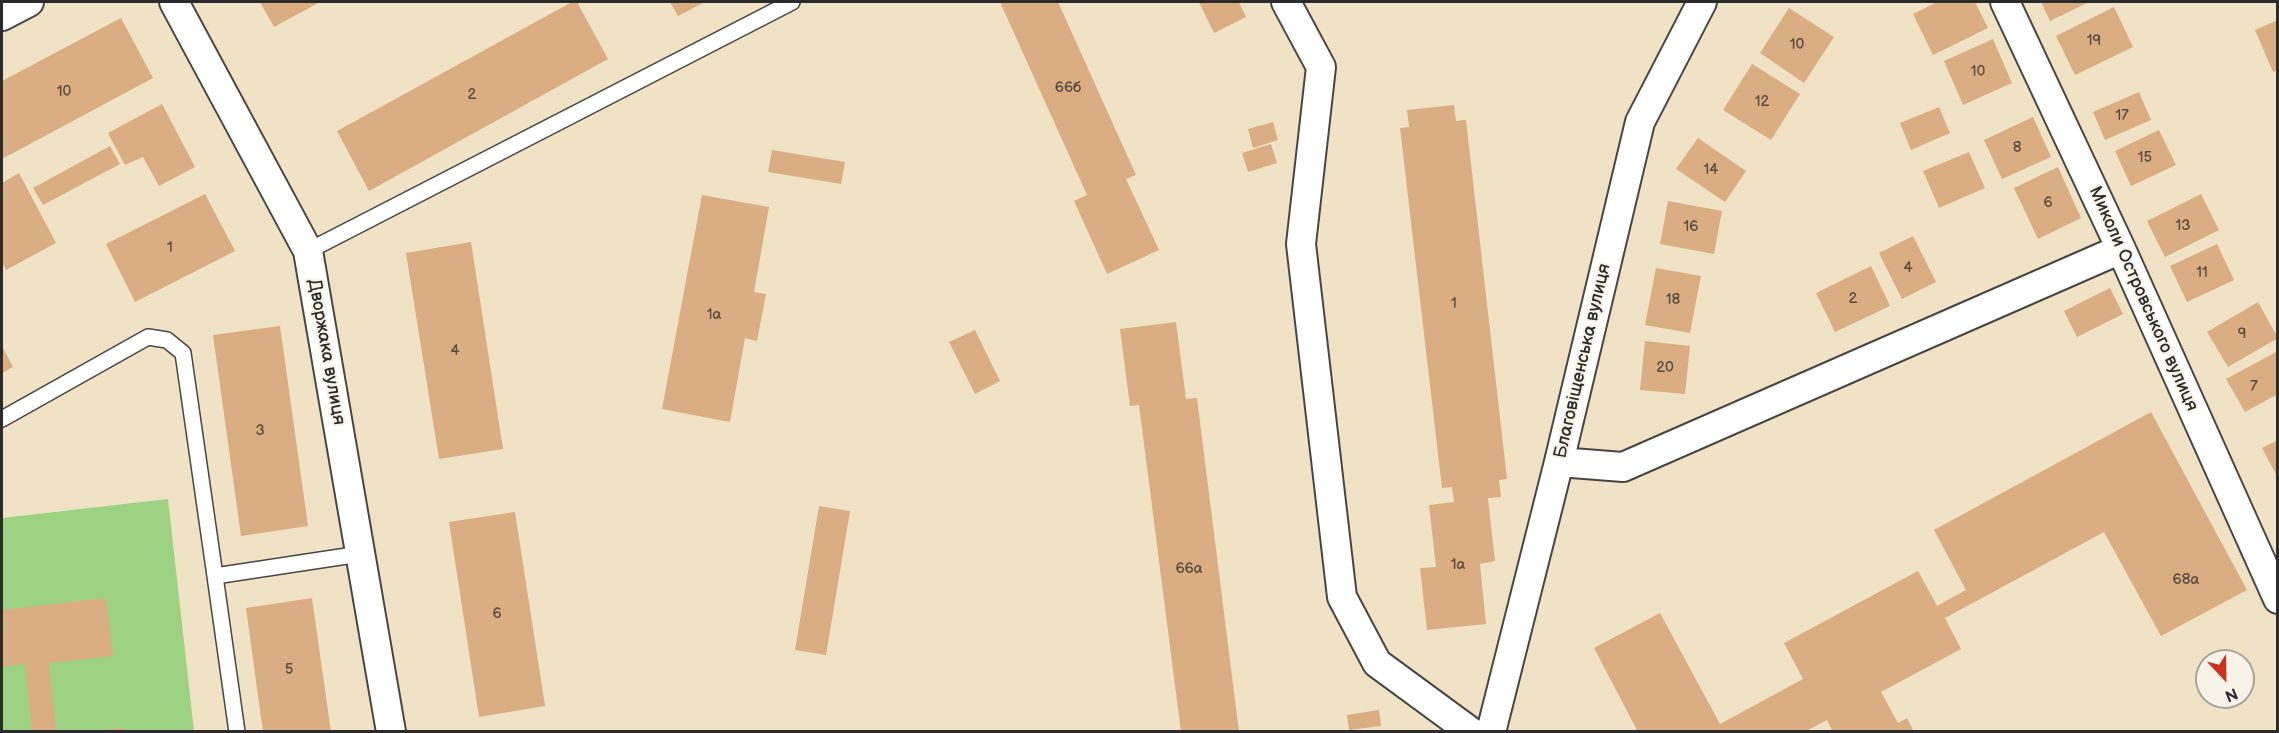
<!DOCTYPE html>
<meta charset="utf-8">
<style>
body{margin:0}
#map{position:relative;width:2279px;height:733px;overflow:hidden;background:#f0e2c5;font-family:"Balsamiq Sans",sans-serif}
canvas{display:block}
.frame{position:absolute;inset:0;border:3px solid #2b2b2b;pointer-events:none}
.north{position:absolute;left:2195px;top:649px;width:60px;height:60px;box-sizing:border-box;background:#f7f3e8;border:2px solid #a5a39c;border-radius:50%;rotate:158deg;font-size:16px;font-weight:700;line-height:24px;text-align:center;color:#2b2b2b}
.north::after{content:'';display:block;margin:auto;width:21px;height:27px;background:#c8321e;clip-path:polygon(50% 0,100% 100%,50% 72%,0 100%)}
</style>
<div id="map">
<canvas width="2279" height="733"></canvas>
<div class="frame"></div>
<div class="north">N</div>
</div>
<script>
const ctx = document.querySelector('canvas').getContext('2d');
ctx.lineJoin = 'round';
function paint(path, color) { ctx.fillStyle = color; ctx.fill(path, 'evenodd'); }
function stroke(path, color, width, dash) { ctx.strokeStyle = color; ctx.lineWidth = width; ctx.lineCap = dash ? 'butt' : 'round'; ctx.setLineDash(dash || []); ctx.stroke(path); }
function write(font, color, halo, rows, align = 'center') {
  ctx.font = font + ' "Balsamiq Sans",sans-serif'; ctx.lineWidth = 4.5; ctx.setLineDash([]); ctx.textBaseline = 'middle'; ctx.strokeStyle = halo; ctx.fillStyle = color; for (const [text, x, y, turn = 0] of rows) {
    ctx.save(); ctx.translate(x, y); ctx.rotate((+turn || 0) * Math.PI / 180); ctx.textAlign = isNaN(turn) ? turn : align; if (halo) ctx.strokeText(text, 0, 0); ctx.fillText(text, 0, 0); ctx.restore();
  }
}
const green = new Path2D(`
 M168,499L194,731H2V518Z`);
const building = new Path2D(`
 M260,2H320L274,27Z
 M572,2H577L608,59L369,191L337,131Z
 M670,2H705L678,16Z
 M1000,2H1058L1136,175L1126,179L1159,250L1107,274L1074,201L1087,195Z
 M1199,2H1239L1246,17L1214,33Z
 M1937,2H1975L1988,28L1933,55L1913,14Z
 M2041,2H2086L2087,3L2050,21Z
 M2114,7L2133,47L2075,75L2056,36Z
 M1789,8L1834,37L1804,83L1760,53Z
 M121,18L153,78L2,159V81Z
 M2278,20V70L2273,72L2255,30Z
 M1993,39L2012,83L1963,105L1944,61Z
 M1752,64L1800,94L1771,140L1723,110Z
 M2139,92L2151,120L2105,140L2093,112Z
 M162,104L195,167L159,186L143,157L125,165L108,133Z
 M1454,105L1456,121L1466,120L1507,479L1499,480L1501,497L1488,498L1495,561L1480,564L1486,624L1427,630L1420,568L1436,567L1429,505L1454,502L1452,487L1442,488L1400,128L1409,127L1407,110Z
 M1939,107L1950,133L1911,150L1900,123Z
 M2033,117L2051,157L2002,179L1984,140Z
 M1273,122L1278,140L1253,148L1248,129Z
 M2159,130L2176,165L2131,186L2115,151Z
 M1698,138L1746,171L1725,202L1676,169Z
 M1271,144L1277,163L1248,172L1242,153Z
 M110,146L120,164L43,205L33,188Z
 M772,150L845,162L841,184L768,172Z
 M1969,152L1985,188L1939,208L1923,171Z
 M2058,167L2081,218L2038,239L2014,188Z
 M19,173L56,243L6,270L2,262V183Z
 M205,194L235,251L135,302L106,244Z
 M2201,194L2219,230L2165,257L2147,221Z
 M702,195L769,207L754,292L766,294L757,341L745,338L730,422L662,409Z
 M1668,201L1722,211L1714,254L1660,244Z
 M1913,236L1936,282L1902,299L1879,253Z
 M471,242L503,449L439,459L406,253Z
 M2217,244L2234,280L2187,302L2170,266Z
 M1871,266L1890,306L1835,332L1816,293Z
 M1656,268L1701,276L1690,333L1645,325Z
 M2110,288L2123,314L2077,337L2064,311Z
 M2258,302L2278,338L2228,367L2207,332Z
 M1176,322L1186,399L1197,398L1239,732H1181L1139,405L1130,406L1120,329Z
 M280,326L308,526L241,536L213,335Z
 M975,330L1000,381L975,394L949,342Z
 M1645,341L1690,346L1685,394L1640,390Z
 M2,346L13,367L2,373Z
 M2278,351V394L2245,412L2226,379Z
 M2151,412L2247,590L2161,636L2104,532L1945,618L1961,649L1881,692L1898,723L1907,718L1914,732H1833L1827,720L1804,732H1638L1594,648L1660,613L1720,724L1803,679L1784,643L1918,571L1937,606L1966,590L1934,530Z
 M2278,440V478L2262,448Z
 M819,506L850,511L826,655L795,650Z
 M515,512L545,706L479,717L449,522Z
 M106,598L113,656L49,663L56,732H32L25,664L2,667V610Z
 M312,598L331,732H263L246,608Z
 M1379,710L1381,726L1349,730L1347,715Z
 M124,728V732H102V730Z`);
const service = new Path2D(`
 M308,251L792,2
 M2,419L148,337L167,340L183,353L215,576
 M237,732L215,576L360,554`);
const minor = new Path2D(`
 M174,2L308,251L391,732
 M1286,2L1321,67L1301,244L1342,597L1377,663L1471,732
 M2005,2L2121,249L2278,599
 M2,16L29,2
 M1559,462L1623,467L2121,249
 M1491,732L1559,462L1640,122L1702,2`);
const numberNames = [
 ["19",2094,41],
 ["10",1797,45],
 ["10",1978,72],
 ["66б",1068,88],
 ["10",64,92],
 ["2",472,95],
 ["12",1762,102],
 ["17",2122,116],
 ["8",2017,148],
 ["15",2145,158],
 ["14",1711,170],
 ["6",2048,203],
 ["13",2183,226],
 ["16",1691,227],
 ["1",170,248],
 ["4",1908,268],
 ["11",2202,273],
 ["2",1853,299],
 ["18",1673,300],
 ["1",1454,304],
 ["1а",714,315],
 ["9",2242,334],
 ["4",455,351],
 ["20",1665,368],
 ["7",2254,387],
 ["3",260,431],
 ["1а",1458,565],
 ["66а",1189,569],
 ["68а",2186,580],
 ["6",497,614],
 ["5",289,670]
];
const streetNames = [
 ["Миколи Островського вулиця",2143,299,66],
 ["Дворжака вулиця",326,352,80],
 ["Благовіщенська вулиця",1583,361,-77]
];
paint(green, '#9ed283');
paint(building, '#dbad82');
stroke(service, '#494642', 18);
stroke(minor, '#494642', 32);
stroke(service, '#fff', 15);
stroke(minor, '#fff', 28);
write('15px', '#574c41', null, numberNames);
write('18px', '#2b2b2b', '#f7f3e8', streetNames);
</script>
